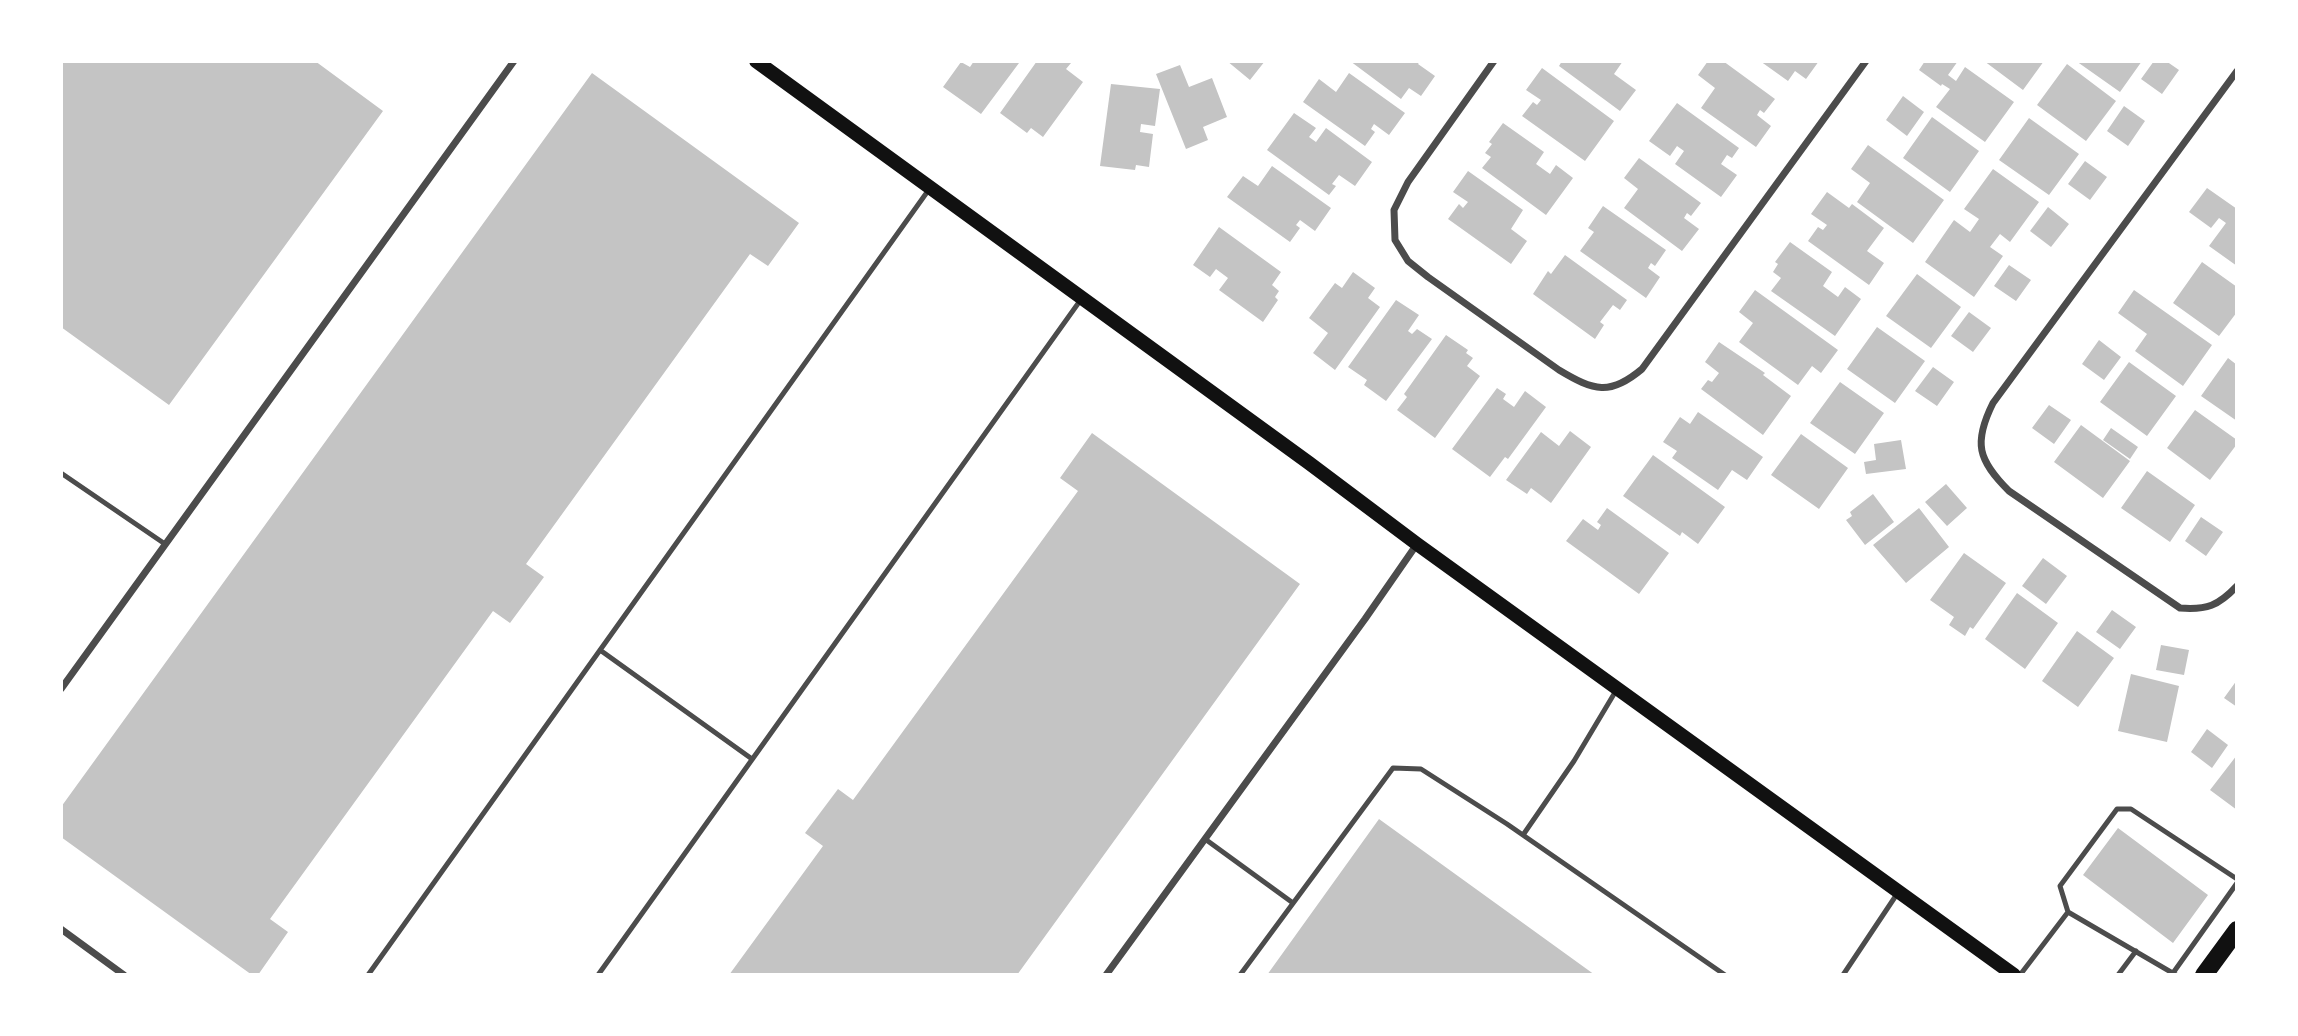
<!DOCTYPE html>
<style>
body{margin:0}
#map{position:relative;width:2298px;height:1036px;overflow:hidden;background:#fff;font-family:Arial,sans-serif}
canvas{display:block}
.frame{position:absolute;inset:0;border:63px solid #fff;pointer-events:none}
</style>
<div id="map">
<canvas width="2298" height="1036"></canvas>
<div class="frame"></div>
</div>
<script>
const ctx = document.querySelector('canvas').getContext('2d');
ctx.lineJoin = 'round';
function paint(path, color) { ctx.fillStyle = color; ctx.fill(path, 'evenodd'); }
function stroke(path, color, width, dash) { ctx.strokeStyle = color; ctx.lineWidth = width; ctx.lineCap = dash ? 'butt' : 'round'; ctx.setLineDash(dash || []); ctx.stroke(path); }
const building = new Path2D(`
 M61,61H315L383,111L169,405L61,327Z
 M974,61L1019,63L981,114L943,87L961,62L970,67Z
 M1037,61H1068L1071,63L1066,69L1083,82L1043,137L1031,128L1027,133L1000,113Z
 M1227,61H1265L1250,80Z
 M1350,61H1420L1418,64L1435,76L1421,96L1409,88L1401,99Z
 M1562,61H1623L1614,74L1636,90L1620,111L1559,66Z
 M1708,61H1723L1775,99L1764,113L1760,110L1757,115L1771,126L1756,147L1701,108L1715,88L1698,75Z
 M1760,61H1819L1806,79L1795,71L1788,81Z
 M1925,61H1958L1948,75L1956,81L1965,67L2014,102L1985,142L1936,107L1950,89L1942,84L1941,86L1919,70Z
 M1984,61H2044L2023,90Z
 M2076,61H2142L2120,92Z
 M2154,61H2166L2179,70L2162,94L2141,79Z
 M2067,64L2116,101L2086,141L2037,105Z
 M1180,65L1189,87L1212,78L1227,117L1203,127L1208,140L1186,149L1156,74Z
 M1542,68L1614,121L1585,161L1522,116L1533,102L1537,105L1541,100L1526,90Z
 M592,73L799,223L768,266L750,254L526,564L544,577L510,623L493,611L270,919L288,932L258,975H252L61,837V807Z
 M1349,73L1405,113L1389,135L1374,124L1371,129L1375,132L1365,146L1303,102L1319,79L1336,92Z
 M1111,84L1160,89L1155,126L1141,124L1140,132L1153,134L1149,167L1136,165L1135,170L1100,166Z
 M1903,96L1924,112L1907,136L1886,120Z
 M1677,103L1739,148L1732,158L1727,155L1721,164L1737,175L1721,197L1675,164L1684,151L1677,146L1670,156L1649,141Z
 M2124,106L2145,121L2128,146L2107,131Z
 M1294,113L1316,128L1309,137L1316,142L1326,128L1372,162L1355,186L1339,175L1332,184L1336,186L1329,195L1267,150Z
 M1932,117L1979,151L1950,192L1903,158Z
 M2029,118L2079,154L2049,195L1999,160Z
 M1503,123L1544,152L1536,164L1550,174L1556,165L1573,178L1546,215L1482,168L1491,157L1485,153L1492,144L1489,142Z
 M1868,145L1944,200L1913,243L1857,202L1870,183L1851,169Z
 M1639,158L1701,203L1691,216L1687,213L1684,218L1699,229L1682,251L1624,208L1638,189L1624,178Z
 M2085,161L2107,177L2090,200L2068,184Z
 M1272,166L1331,208L1315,231L1300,220L1296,225L1300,228L1290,242L1227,197L1243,176L1258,186Z
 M1993,169L2039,202L2010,242L2000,234L1990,247L2003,256L1974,297L1925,262L1954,220L1970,232L1979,219L1964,209Z
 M1468,171L1523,210L1511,229L1527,241L1511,264L1448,219L1459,204L1463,208L1468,202L1453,192Z
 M2207,188L2237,209V266L2209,246L2226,223L2219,218L2211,228L2189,212Z
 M1827,192L1849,208L1852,204L1884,228L1867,251L1884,263L1869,285L1808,241L1818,227L1823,230L1827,225L1811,214Z
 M1603,206L1666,250L1655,266L1651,263L1648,268L1660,277L1646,298L1580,251L1594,232L1588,228Z
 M2048,207L2069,224L2051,247L2030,231Z
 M1219,227L1281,272L1272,285L1279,291L1275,297L1278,300L1263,322L1219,290L1228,278L1216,269L1210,277L1193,265Z
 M1790,242L1832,272L1823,286L1838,297L1845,287L1861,299L1835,336L1771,291L1781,278L1773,272L1778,264L1775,262Z
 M1565,255L1627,300L1620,310L1613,305L1600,322L1604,325L1595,339L1533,294L1548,271L1551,274Z
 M2202,262L2237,287V312L2219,336L2173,303Z
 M2009,265L2031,280L2016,301L1994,286Z
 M1353,272L1375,288L1368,298L1380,307L1335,370L1313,353L1328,333L1309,318L1335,283L1342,288Z
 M1917,274L1961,307L1931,348L1886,316Z
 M1755,290L1838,350L1821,373L1812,366L1798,385L1739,342L1753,323L1739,312Z
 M2134,290L2212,345L2183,386L2135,351L2147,334L2118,313Z
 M1396,300L1419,315L1408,331L1412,334L1417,329L1432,339L1386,401L1364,385L1367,380L1348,367Z
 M1969,312L1991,328L1973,352L1951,336Z
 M1877,327L1925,361L1895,403L1847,369Z
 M1446,335L1468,350L1466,353L1473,358L1467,366L1480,376L1435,438L1397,410L1407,397L1404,394Z
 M2099,340L2121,357L2104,380L2082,364Z
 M1719,342L1765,373L1763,375L1791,396L1763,435L1701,389L1708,380L1712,382L1719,373L1705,362Z
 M2228,358L2237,365V421L2201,396Z
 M2129,362L2176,396L2147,436L2100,402Z
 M1933,367L1954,382L1937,406L1915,391Z
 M1840,382L1884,413L1855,454L1810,423Z
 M1497,388L1506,394L1503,399L1514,407L1525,391L1546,407L1508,459L1505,457L1490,477L1452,449Z
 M2049,405L2071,420L2054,444L2032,428Z
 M2195,410L2237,440V444L2210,480L2167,448Z
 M1698,412L1763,457L1747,480L1732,470L1718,490L1672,458L1677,451L1663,442L1680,417L1690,424Z
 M2081,425L2130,461L2103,498L2054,462Z
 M2111,428L2138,447L2130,459L2103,440Z
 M1570,431L1591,447L1551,503L1531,488L1527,494L1506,480L1541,432L1559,446Z
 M1092,433L1300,584L1017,975H729L823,846L805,833L838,789L853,800L1078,491L1060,478Z
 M1801,434L1848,468L1819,509L1771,475Z
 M1901,440L1906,469L1866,474L1864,462L1876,460L1874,444Z
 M1653,455L1725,507L1698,544L1682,532L1680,536L1623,496Z
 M2147,471L2195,505L2170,542L2121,508Z
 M1946,484L1967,508L1947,526L1925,502Z
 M1873,494L1894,522L1865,545L1846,520L1852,516L1850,512Z
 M1607,508L1669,553L1639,594L1566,541L1583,519L1598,530L1601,525L1597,522Z
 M1919,508L1949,547L1906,583L1873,545Z
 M2201,517L2223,532L2206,556L2185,541Z
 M1964,553L2006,583L1973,629L1970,627L1965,636L1949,625L1954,617L1930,600Z
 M2043,558L2067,576L2046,604L2022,586Z
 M2017,593L2058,623L2025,669L1985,639Z
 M2112,610L2136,627L2120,649L2096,632Z
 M2077,631L2114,658L2078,707L2042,681Z
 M2161,645L2189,650L2184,675L2156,670Z
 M2131,674L2179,686L2167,742L2118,731Z
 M2237,680V707L2224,698Z
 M2207,729L2228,745L2212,768L2191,752Z
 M2237,755V810L2210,790Z
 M1379,819L1595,975H1267Z
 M2118,828L2208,895L2173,943L2083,875Z`);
const service = new Path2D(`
 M61,473L165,544
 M600,650L752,759
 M1523,835L1574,761L1617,689
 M1205,839L1293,903
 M2068,912L2176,975
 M2173,973L2237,883
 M368,975L930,188
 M598,975L1082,298
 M1240,975L1393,768L1421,769L1507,824L1725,975
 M1843,975L1897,894
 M2020,975L2068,912L2060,886L2117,809H2131L2237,879
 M2118,975L2136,951`);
const minor = new Path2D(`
 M1494,61L1408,182L1394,210L1395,240L1408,261L1428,277L1559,370C1594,391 1610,396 1642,369L1866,61
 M2237,71L1993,403C1973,443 1978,460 2009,491L2180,608C2207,610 2218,606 2237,586
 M61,689L514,61
 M61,929L124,975
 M1106,975L1365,619L1417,544`);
const secondary = new Path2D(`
 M756,61L1309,463L1417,544L2014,975`);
const primary = new Path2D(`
 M2204,975L2237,930`);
paint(building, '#c4c4c4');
stroke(service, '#4c4c4c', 5);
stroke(minor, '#4c4c4c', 7);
stroke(secondary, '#111', 14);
stroke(primary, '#111', 18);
</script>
